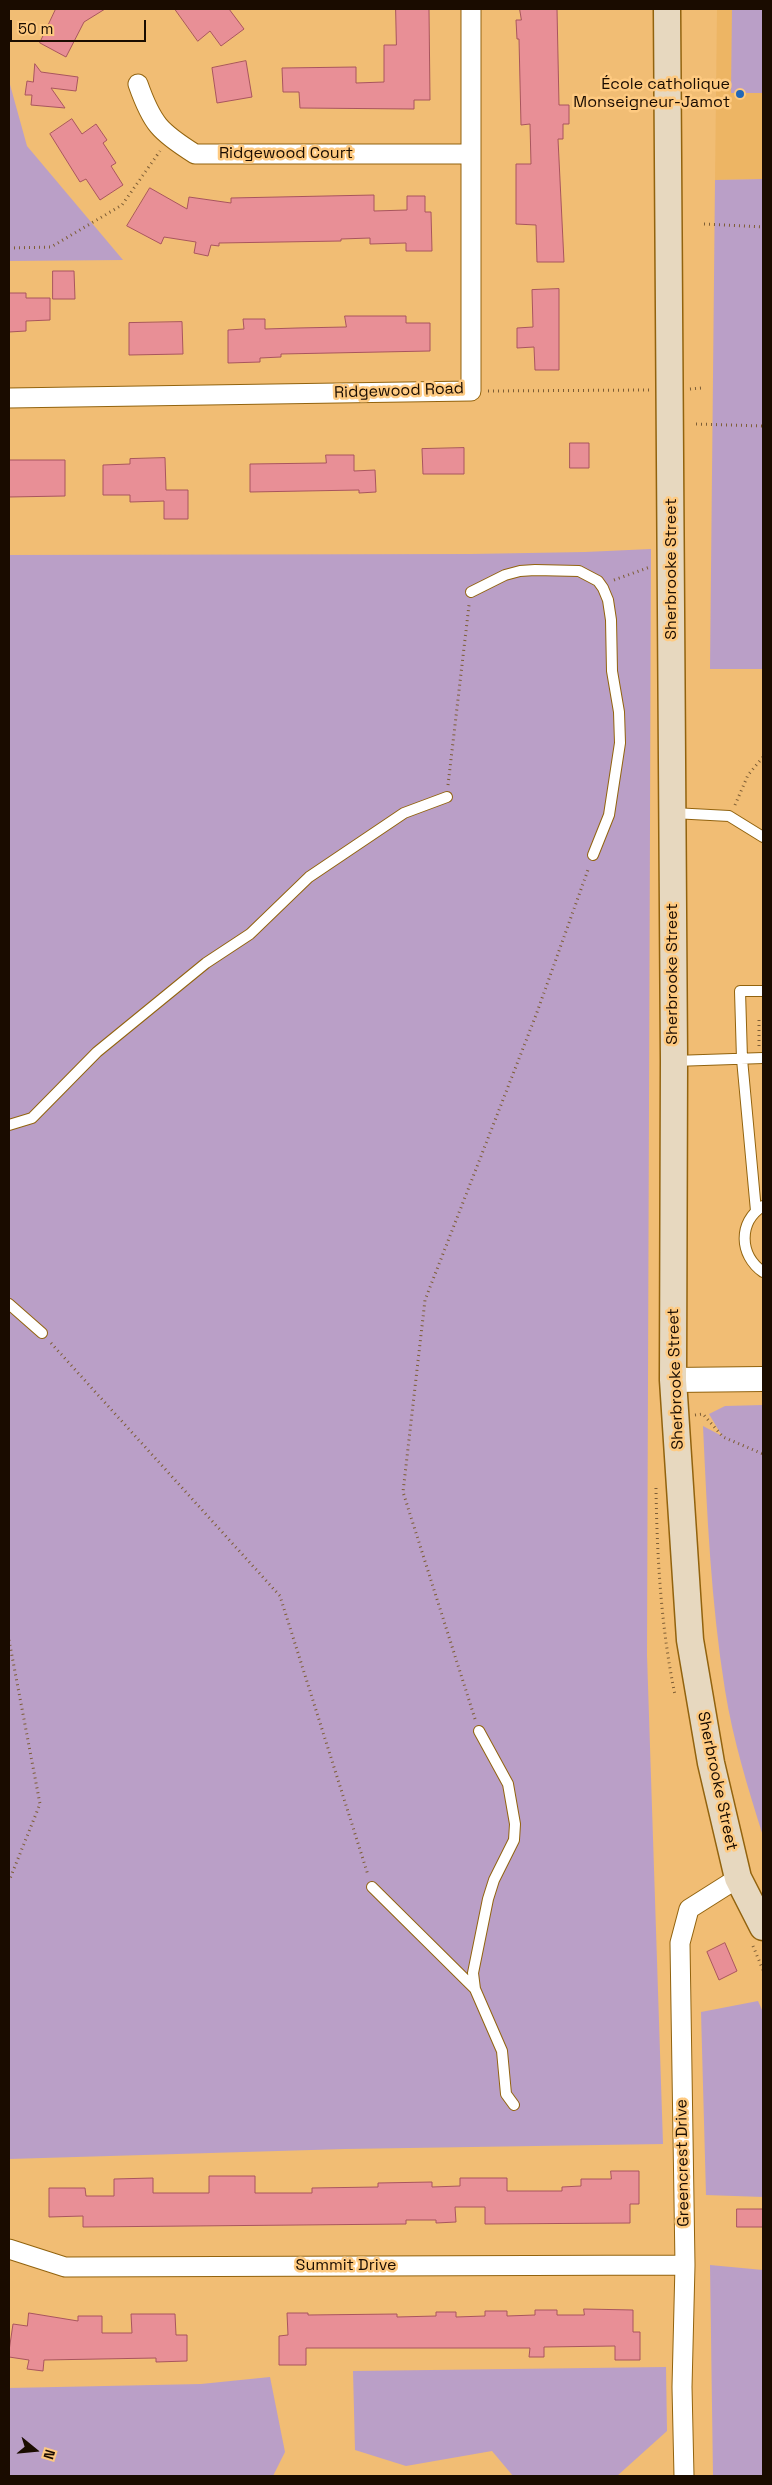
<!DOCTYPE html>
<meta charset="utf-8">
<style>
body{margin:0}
#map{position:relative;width:772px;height:2485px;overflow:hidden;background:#f1bd74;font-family:"Space Grotesk",sans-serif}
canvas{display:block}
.frame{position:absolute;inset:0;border:10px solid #1a0c00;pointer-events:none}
.north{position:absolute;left:10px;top:2425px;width:50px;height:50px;-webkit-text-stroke:4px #feca81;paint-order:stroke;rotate:107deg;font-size:14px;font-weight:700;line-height:20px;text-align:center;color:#1a0c00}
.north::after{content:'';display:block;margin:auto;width:18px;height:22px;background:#1a0c00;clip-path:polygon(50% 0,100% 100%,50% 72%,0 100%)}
.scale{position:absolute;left:10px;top:20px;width:136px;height:22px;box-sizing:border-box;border:2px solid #1a0c00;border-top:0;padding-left:6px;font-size:15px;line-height:18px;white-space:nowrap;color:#1a0c00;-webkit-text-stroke:4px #feca81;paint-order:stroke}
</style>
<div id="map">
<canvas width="772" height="2485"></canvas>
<div class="frame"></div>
<div class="north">N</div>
<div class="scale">50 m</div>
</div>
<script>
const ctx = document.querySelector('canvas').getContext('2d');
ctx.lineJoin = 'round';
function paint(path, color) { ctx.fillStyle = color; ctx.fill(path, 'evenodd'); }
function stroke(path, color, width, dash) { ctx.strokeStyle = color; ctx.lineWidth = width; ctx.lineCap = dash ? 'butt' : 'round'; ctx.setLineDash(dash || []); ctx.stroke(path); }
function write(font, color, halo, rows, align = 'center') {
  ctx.font = font + ' "Space Grotesk",sans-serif'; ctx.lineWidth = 5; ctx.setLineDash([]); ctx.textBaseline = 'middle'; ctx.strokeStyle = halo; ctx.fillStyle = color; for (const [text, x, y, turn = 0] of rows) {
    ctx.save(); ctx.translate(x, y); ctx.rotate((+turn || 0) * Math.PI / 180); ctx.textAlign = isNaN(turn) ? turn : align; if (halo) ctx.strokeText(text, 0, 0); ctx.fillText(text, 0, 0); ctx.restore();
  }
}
const built = new Path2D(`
 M717,9H763V179L715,180Z`);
const green = new Path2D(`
 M732,9H763V93H731Z
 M9,81L27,146L123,260L9,261Z
 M763,179V669H710L715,180Z
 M651,549L647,1655L663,2144L345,2149L9,2159V555L471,554L585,552Z
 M763,1405V1836C748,1788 733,1740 725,1690C711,1602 707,1514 703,1426L722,1436L709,1414L725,1406Z
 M758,2001L763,2012V2197L706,2195L701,2012Z
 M710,2265L763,2270V2476H713Z
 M666,2367L667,2431L617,2476H513L492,2451L406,2466L355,2450L353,2371Z
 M270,2377L285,2452L273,2476H9V2388L201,2384Z`);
const building = new Path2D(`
 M56,9H105L84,22L66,57L40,43Z
 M175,9H229L244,29L221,46L210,31L198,41Z
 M396,9H429L430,100H414V109L300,108L299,92H283L282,68L356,67V83L384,82V45H396Z
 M520,9H557L559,105H569V124H563V139H558L564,262H537L536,225L516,224V164H531L530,124L521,125L519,39H517L516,20H521Z
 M246,61L252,97L217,103L212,68Z
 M35,64L41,72L78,77L76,91L51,88L65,108L31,105L32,95H25L27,81L33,82Z
 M72,119L82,134L96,124L107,140L103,143L116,163L111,166L123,185L100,200L86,179L80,182L50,134Z
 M150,188L187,209L189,197L231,203V198L374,195V211L407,210V196H425V212H431L432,251H406V243L370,244V238L341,239V241L219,243V246L211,245L208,256L194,253L196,242L164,237L161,244L127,226Z
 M53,271H74L75,299H53Z
 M559,289V370H535L534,347L517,348V328L533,327L532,290Z
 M9,293H26V298H50V320L26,321V331L9,332Z
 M345,316H406V323H430V351L281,354V357L260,358V362L228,363V330L244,329L243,319H265V329L297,328L346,327Z
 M182,322L183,354L129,355V323Z
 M570,443H589V468H570Z
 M464,448V474H423L422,449Z
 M326,455H354V471L375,470L376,492L359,493V490L250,492V464L326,463Z
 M165,458L166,490H188V519H164V501L130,502V495H103V465L130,464V459Z
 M9,460H65V496L9,497Z
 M725,1943L737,1971L719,1980L707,1952Z
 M611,2171H639V2204H630V2223L485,2224V2207H455L456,2222L436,2223V2220H406V2224L83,2227V2216L49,2217V2188H85L86,2196H114V2179L153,2178V2193H209V2176H255V2193H312V2188L378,2187V2183L432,2182V2187L460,2186V2178H507V2191H562V2187L581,2186V2179H611Z
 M737,2209H763V2227H737Z
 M584,2309L633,2310V2332H640V2360H615V2346L544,2347V2357H529L530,2348H306V2365H279V2336L288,2335L287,2313H308V2315L397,2314V2317L436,2316V2312H456V2317L485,2316V2311H507V2316L535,2315V2310H557V2315H584Z
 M29,2313L78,2321V2316H102V2333H132L131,2314H175L176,2335H187V2361L156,2362V2358L44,2360L43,2371L27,2369L29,2360L9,2357V2351L13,2324L27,2326Z`);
const path = new Path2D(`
 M704,224L763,227
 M9,248L51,247L122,205L160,151
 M690,389L702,388
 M488,391L649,390
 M696,424L763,426
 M614,580L650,567
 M448,785L469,605
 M735,805L748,775L763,757
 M759,1046V1020H763
 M51,1343L280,1596L368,1875
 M695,1415L703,1414L723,1437L763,1454
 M656,1488C657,1557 661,1627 675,1695
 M9,1640L40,1804L9,1881
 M475,1719L403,1492L425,1300L536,1015L589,867
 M753,1946L763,1970`);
const service = new Path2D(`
 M471,592L505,575L520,571L535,570L579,571L598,581L603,588L608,600L611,620L612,671L619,712L620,743L609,815L593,855
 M673,813L729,816L763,837
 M674,1061L763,1058
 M9,1125L32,1118L97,1052L206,963L250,934L309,877L404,813L447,797
 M763,1206C738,1222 739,1255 763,1272
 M756,1211L742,1059L740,991H763
 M9,1304L42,1333
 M479,1731L508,1784L515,1824L514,1840L494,1880L488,1899L473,1973L475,1989L502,2051L506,2094L514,2105
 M372,1887L475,1989`);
const minor = new Path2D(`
 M138,84C152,124 160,132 195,154H470
 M9,398L471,391V9
 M9,2249L65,2267L685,2265
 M684,2476L682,2387L685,2265L680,1943L689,1909L738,1878`);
const tertiary = new Path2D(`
 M673,1380L763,1379`);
const secondary = new Path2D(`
 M667,9L674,1061L673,1380L690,1640L711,1763L738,1878L763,1927`);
const markers = [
 [740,94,5,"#2267b7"]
];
const poiNames = [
 ["École catholique",730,85],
 ["Monseigneur-Jamot",730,103]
];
const streetNames = [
 ["Ridgewood Court",286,154],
 ["Ridgewood Road",399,391,-2],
 ["Sherbrooke Street",672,569,-90],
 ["Sherbrooke Street",673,974,-90],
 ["Sherbrooke Street",676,1379,-92],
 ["Sherbrooke Street",717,1781,78],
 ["Greencrest Drive",683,2163,-91],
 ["Summit Drive",346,2266]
];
paint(built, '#edb564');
paint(green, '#ba9fc7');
paint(building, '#e88f96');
stroke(building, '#a8555e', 1);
stroke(service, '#92630e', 12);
stroke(minor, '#92630e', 21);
stroke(tertiary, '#92630e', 26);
stroke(secondary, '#92630e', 29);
stroke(path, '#7d5d35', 3, [1, 4]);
stroke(service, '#fff', 10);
stroke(minor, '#fff', 19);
stroke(tertiary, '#fff', 24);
stroke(secondary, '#e7d8bf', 26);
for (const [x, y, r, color] of markers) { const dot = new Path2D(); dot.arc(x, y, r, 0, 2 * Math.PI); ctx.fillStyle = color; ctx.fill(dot); stroke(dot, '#feca81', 2); }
write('16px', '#1a0c00', '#feca81', poiNames, 'right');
write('16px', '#1a0c00', '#feca81', streetNames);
</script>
